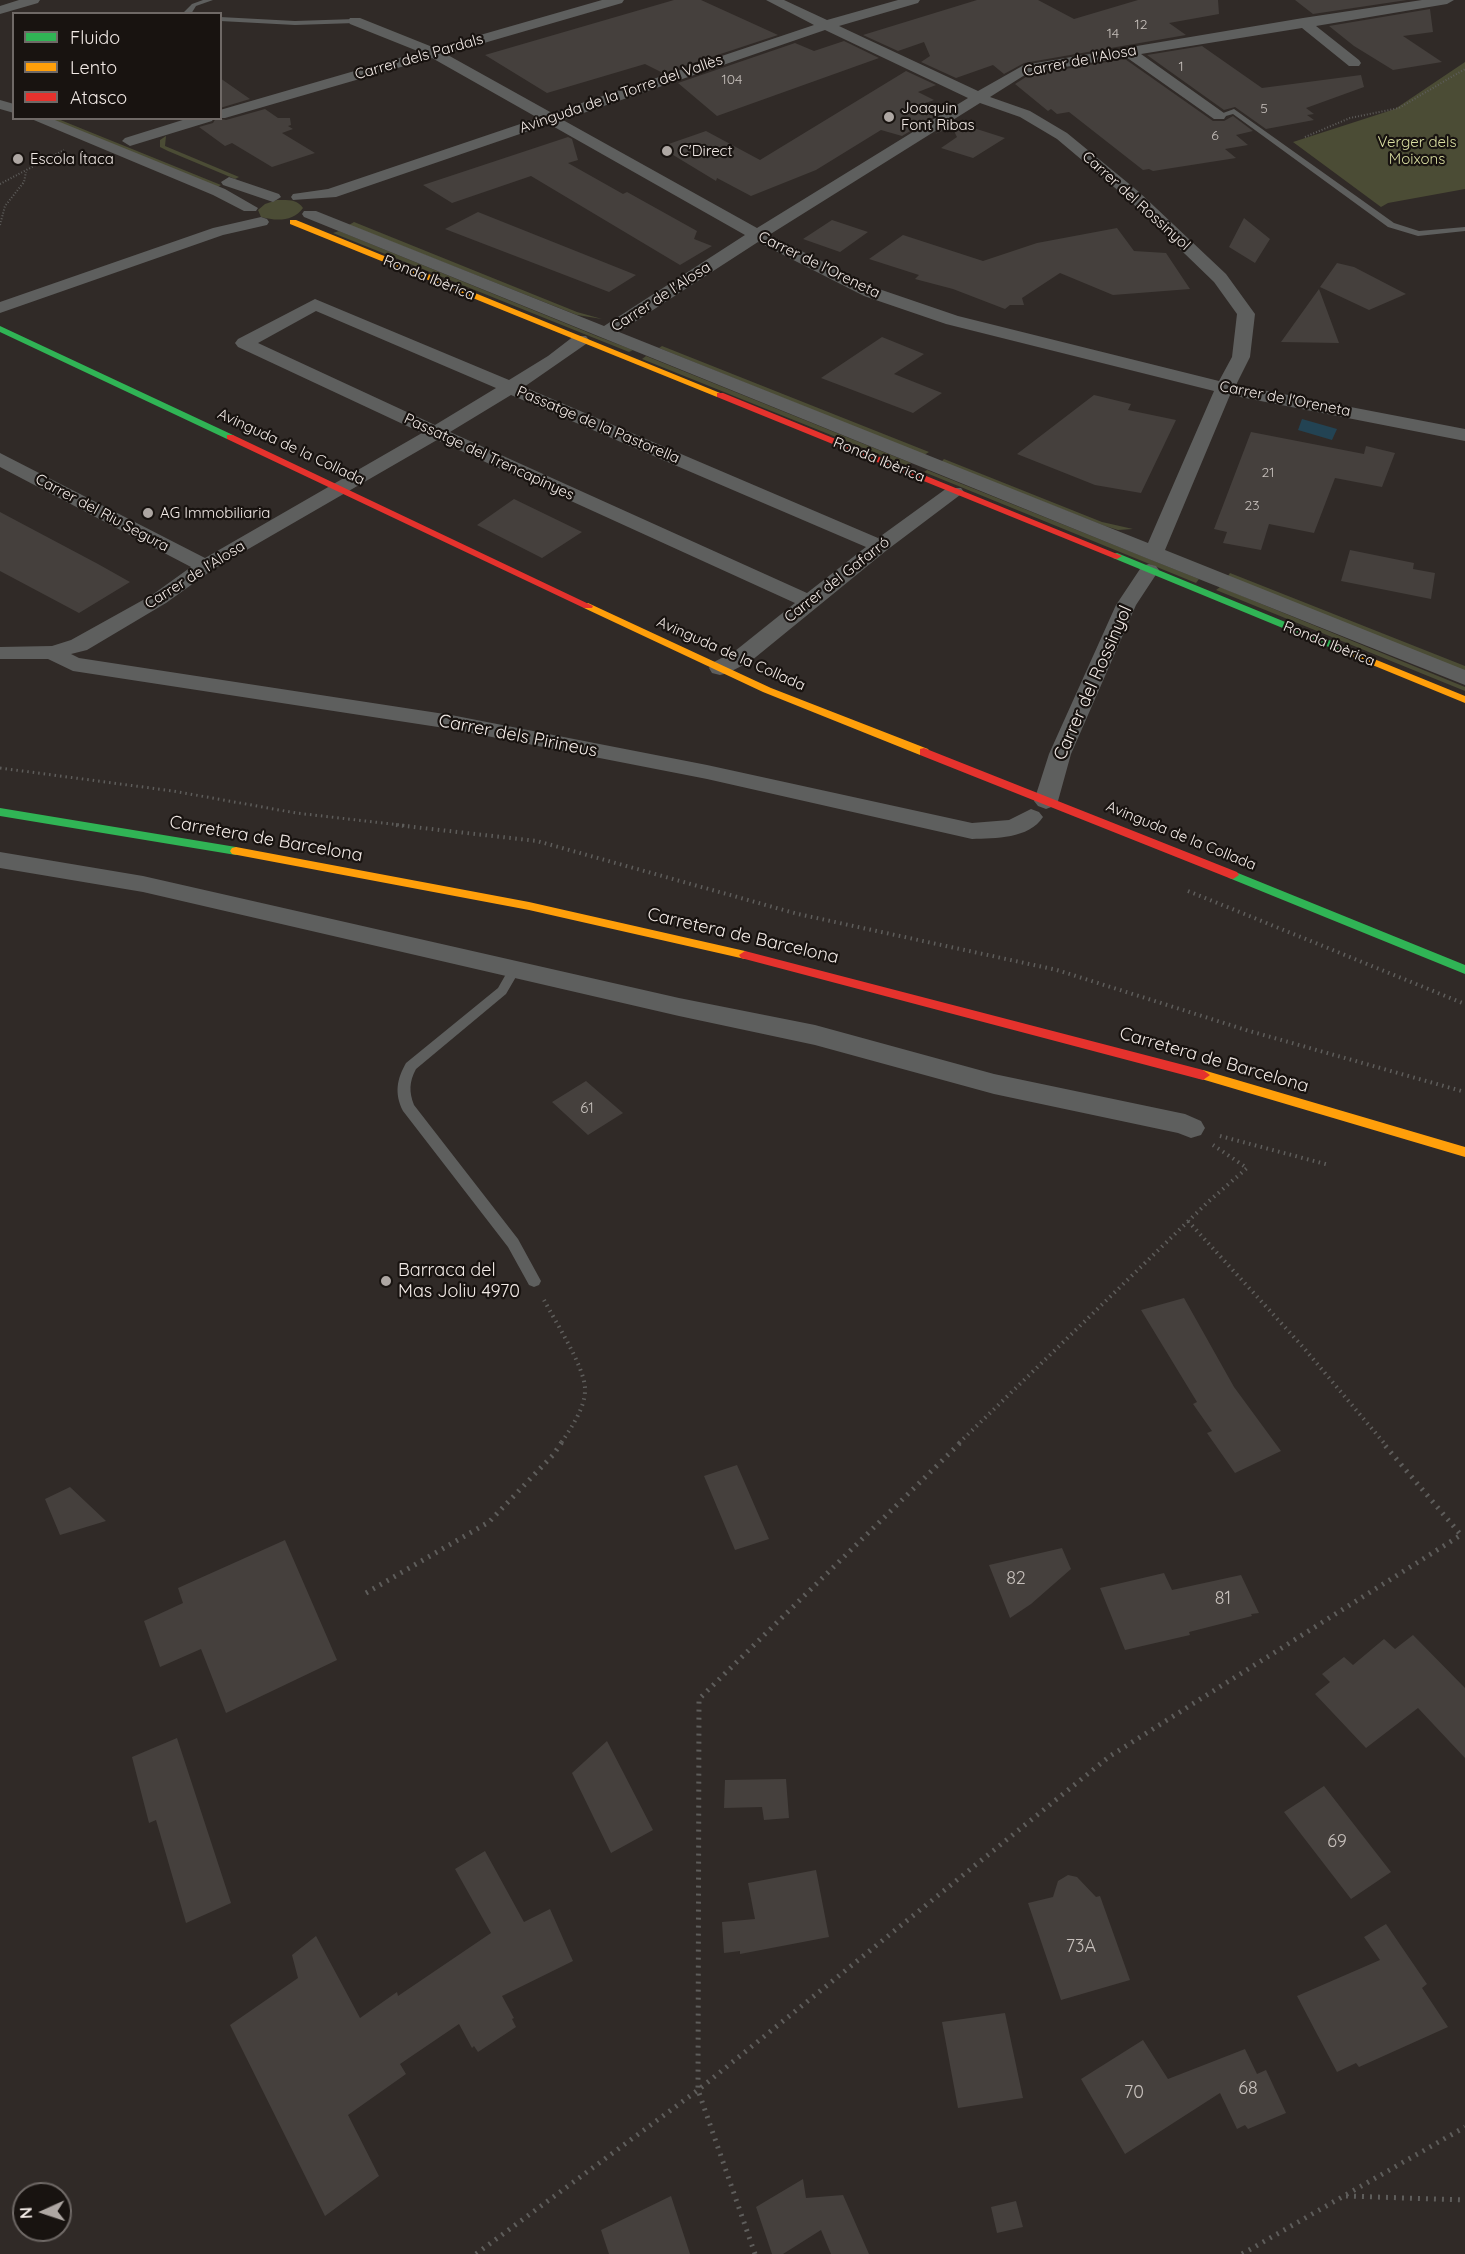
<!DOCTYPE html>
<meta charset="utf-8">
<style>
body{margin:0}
#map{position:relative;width:1465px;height:2254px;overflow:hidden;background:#302a27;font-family:Quicksand,sans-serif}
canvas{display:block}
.legend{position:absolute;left:12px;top:12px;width:210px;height:108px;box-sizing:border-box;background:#181310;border:2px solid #6f6966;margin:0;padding:8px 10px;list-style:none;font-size:18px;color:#f2eae6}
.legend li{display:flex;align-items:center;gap:12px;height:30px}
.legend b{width:30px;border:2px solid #6f6966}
.north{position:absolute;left:12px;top:2182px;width:60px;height:60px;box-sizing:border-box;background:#181310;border:2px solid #6f6966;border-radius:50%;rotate:267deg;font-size:16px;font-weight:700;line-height:24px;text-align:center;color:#f2eae6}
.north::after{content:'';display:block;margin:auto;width:21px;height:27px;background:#aea7a3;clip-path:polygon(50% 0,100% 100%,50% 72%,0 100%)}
</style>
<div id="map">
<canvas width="1465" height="2254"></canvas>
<ul class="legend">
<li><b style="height:8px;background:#30b455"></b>Fluido</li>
<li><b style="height:8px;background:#ff9f0a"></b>Lento</li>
<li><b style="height:8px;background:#e5322d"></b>Atasco</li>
</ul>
<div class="north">N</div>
</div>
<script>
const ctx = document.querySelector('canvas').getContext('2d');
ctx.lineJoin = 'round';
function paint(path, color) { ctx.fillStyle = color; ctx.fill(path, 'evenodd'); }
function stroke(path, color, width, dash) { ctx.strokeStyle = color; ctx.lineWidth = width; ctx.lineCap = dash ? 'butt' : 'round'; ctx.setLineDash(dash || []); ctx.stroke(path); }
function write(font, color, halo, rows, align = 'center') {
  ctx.font = font + ' Quicksand,sans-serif'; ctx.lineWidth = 4.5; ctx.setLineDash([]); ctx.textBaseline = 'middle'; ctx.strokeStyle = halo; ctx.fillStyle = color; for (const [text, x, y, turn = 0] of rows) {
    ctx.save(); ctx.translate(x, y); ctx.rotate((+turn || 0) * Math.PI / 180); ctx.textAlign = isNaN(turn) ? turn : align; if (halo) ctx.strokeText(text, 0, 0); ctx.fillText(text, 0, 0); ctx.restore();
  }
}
const green = new Path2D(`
 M1465,62V189L1388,203L1381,207L1293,142L1395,109Z
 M47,119H58L221,185L218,187Z
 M166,136L165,146L239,177L235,179L168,151L160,147V140Z
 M277,200C288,200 297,199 303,208C293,222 276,221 261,217L258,210L265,204Z
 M354,222L577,312L602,319L577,315L349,225Z
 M339,231L599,337L633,350L629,352L333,233Z
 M662,346L929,452L924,455L659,348Z
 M646,356L911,463L908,466L642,359Z
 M944,459L1102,522L1133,529L1118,530L1105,526L941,462Z
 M927,470L1199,579L1196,583L924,472Z
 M1230,573L1465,666V671L1228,576Z
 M1220,587L1465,687V691L1216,590Z`);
const water = new Path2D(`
 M1302,419L1337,429L1332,440L1298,430Z`);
const building = new Path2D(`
 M674,0H701L778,35L663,73L645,64L547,93L485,55Z
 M977,0H1038L1074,19L1138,0H1218L1219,14L1169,23L1186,35L1024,63L1004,74L993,65L956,78L921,62L930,56L924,42L898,51L863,35Z
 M1295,0H1407L1313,14Z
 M1430,9L1433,32L1403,36L1442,62L1393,70L1354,46L1329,26Z
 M844,41L879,58L717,116L678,83L795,43L814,51Z
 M1202,46L1262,88L1361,75L1364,87L1306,108L1314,114L1307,115L1314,120L1266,129L1235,107L1224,110L1147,55Z
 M1125,59L1213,121H1224L1233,116L1253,131L1236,135L1248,145L1225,149L1236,158L1153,171L1149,169L1143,170L1069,112L1057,114L1051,109L1048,111L1015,84L1029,75Z
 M906,71L936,85L918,92L934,100L912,108L935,116L902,136L881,130L816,170L751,196L717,178L716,181L660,147L706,131L760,160Z
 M220,78L250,99L220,108Z
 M265,109L278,118H290L291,125L288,126L293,129L282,133L315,153L272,167L232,143L225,146L199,127L213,123L216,118L226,120Z
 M954,122L961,124L1005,138L973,158L941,148L957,137L952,127L935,134Z
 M568,137L572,139L578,160L568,163L623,194L627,192L697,231L694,239L712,246L680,265L531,176L452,203L423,185Z
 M478,212L636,275L609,292L445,229Z
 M1244,218L1270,239L1255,263L1229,247Z
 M832,220L868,232L840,252L803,239Z
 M1117,228L1134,251L1166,253L1190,289L1113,295L1060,273L1022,298L1024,305H1010L1005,309L953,289L915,279L919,275L869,259L903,235L983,261L1037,243Z
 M1337,263L1354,267L1406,294L1369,310L1320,287Z
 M1319,289L1339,343L1281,342Z
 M882,337L924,354L894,374L942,393L913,413L821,378Z
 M1094,395L1131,404L1128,410L1176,420L1141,493L1095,485L1017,454Z
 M1251,432L1364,454L1366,446L1395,453L1382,487L1335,478L1314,533L1269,524L1261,550L1223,543L1227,532L1214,529Z
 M514,499L582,532L542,558L477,525Z
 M0,512L98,564L130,582L79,613L0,571Z
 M1350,550L1414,563L1413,569L1435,573L1431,599L1341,581Z
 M586,1081L623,1113L588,1135L552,1102Z
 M1184,1298L1234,1387L1281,1451L1235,1473L1207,1433L1212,1431L1193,1404L1197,1402L1141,1310Z
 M737,1465L769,1539L735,1550L704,1476Z
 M70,1487L106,1521L60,1535L45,1499Z
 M285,1540L337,1660L226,1713L201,1649L160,1667L144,1621L183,1603L178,1588Z
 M1062,1548L1071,1569L1031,1604L1010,1618L989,1565Z
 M1164,1573L1172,1590L1241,1575L1259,1613L1251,1614L1252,1616L1189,1632L1190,1635L1125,1650L1100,1588Z
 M1413,1635L1465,1688V1758L1418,1708L1366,1748L1315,1694L1330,1682L1322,1674L1344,1657L1353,1665L1384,1639L1395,1649Z
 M177,1738L231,1903L186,1923L156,1820L149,1823L132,1757Z
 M607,1741L653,1830L611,1853L572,1773Z
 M786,1779L789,1818L764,1820L762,1807L724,1808L725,1780Z
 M1324,1786L1391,1872L1351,1899L1284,1812Z
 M485,1851L524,1922L550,1909L573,1961L502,1996L514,2018L512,2019L516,2027L478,2052L474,2046L472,2048L459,2024L400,2064L406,2074L348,2115L379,2176L325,2216L230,2025L298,1978L292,1955L316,1936L360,2018L397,1992L398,1996L491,1933L455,1869Z
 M816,1870L829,1937L740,1954V1951L724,1953L722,1922L755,1919L748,1883Z
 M1068,1875L1077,1877L1096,1897L1100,1896L1130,1980L1061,2000L1028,1903L1053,1897L1058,1881Z
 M1386,1924L1427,1984L1422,1988L1448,2027L1359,2067L1356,2063L1337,2072L1297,1996L1380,1960L1364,1937Z
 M1005,2013L1023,2098L958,2108L942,2022Z
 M1143,2040L1168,2079L1245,2049L1257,2074L1266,2070L1286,2113L1248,2129L1245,2125L1237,2129L1220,2093L1125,2154L1081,2079Z
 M803,2179L806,2198L843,2195L869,2254H831L821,2230L783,2254H772L756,2207Z
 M671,2196L690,2254H609L601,2230Z
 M1016,2201L1023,2227L997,2233L991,2207Z`);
const pathFar3 = new Path2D(`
 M1305,137L1350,118L1399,108L1465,69
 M0,184L64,150
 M0,225L5,206L24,182L26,172`);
const pathFar2 = new Path2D(`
 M0,768L173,791L296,813L409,826`);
const pathFar1 = new Path2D(`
 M396,825L537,841L798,914L1057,970L1246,1030L1465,1092
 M1188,891L1465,1004
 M1220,1136L1329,1165
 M1188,1221L1303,1347L1384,1443
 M544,1300C555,1321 584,1366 585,1388C586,1407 571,1428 561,1443
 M959,1443L1208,1202L1247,1168L1213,1145`);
const path = new Path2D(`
 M366,1593L489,1522L553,1455L562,1442
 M1346,2196L1465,2200
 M476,2254L698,2090L1110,1756L1461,1535L1382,1442
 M755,2254L698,2090L699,1699L961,1442
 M1242,2254L1465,2127`);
const lane = new Path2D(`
 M203,0H213L196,6L191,14L183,13L192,4Z
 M220,17L295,21L355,19L358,21L355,23L295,25L220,21Z
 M1234,109L1394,223L1419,231L1465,227V231L1418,236L1388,227L1233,114L1219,118L1215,116Z
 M514,966L520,970L506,994L416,1069C409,1082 409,1092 414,1105L518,1239L541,1281L539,1285L534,1287L529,1285L508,1247L403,1111C394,1093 397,1079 406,1063L498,988L510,967Z`);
const street = new Path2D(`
 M19,0H40L38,3L0,14V6Z
 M602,0H624L622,3L446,54L552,113L814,25L766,0H784L827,20L898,0H920L918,3L839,26L978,91L1024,65L1303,18L1422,0H1454L1447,4L1316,26L1359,60L1361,63L1359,66H1349L1302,28L1141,54L1224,113L1226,116L1224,119H1214L1126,57L1028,73L990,97L1030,111L1067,133L1139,192L1226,274L1255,314L1250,357L1236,385L1465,429V441L1230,395L1165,550L1465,670V685L1146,558L304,217L302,214L304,211H316L604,326L745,235L549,124L336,197L293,200L291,197L293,194L328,189L538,118L432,58L225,118H216H220V110L420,52L350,24L348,21L350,18H360L435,48ZM825,30L968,98L757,228L563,120ZM980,103L1020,117L1057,139L1127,198L1214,282L1237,314L1232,357L1219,381L958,316L876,288L769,235ZM758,242L864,296L946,324L1214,391L1148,543L619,332Z
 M0,100L14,104V113L0,109Z
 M29,118H50L225,189L258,208L256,211H244L213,195Z
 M189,118H214L212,121L130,146L122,141L125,138Z
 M229,177L279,194L281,197L273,202L223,185L221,182Z
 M261,217L267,219L269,222L267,225L223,235L0,313V302L213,228Z
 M315,299L509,380L548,356L574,336H586L589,340L586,344L524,387L878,538L947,488H961L964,492L887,550L751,661L728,673L720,675L712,673L709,668L712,663L735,651L795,603L437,440L212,570L166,603L87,650L71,654L79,658L451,715L707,765L972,823L1009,820L1031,809L1039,812L1043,817C1029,839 995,838 972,839L707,779L451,729L73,671L48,659H0V647L52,646L71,640L152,595L191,567L0,467V453L205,558L422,433L238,347L235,343L238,339ZM316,311L496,388L435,425L258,343ZM511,395L866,547L807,593L450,432Z
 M1149,564L1156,566L1159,570L1136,605L1071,754L1058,801L1054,806L1046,809L1038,806L1034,801L1049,754L1116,605L1142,566Z
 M0,852L143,876L679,998L815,1025L994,1074L1185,1114L1201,1121L1205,1128L1201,1135L1191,1138L1178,1133L994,1094L815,1045L679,1016L143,892L0,868Z`);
const fast = new Path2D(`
 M0,326L233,435L235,437L227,439L0,332Z
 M1117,553L1356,651L1357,653L1356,655H1348L1113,558V554Z
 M0,808L236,847L242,851L236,855L0,816Z
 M1233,871L1465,965V974L1229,878L1227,875L1229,872Z`);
const slow = new Path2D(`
 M290,220H296L725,395L717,397L290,224Z
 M588,603L771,688L928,749L930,752L928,755H920L763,692L584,608L583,606Z
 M1352,650L1465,696V703L1348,655L1347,653Z
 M236,847L529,902L745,951L751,955L745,959L529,910L232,854L230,851L232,848Z
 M1203,1070L1465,1147V1157L1198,1078L1196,1075L1198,1072Z`);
const jam = new Path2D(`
 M717,393H723L1122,556L1117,559L1113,558L717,397Z
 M227,435H233L593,606L592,608H584L227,439Z
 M924,748L1237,872L1239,875L1233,879L1229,878L920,755V749Z
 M745,951L1203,1070L1210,1075L1203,1080L741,958L739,955Z`);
const markers = [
 [889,117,6,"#aea7a3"],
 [667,151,6,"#aea7a3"],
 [18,159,6,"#aea7a3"],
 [148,513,6,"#aea7a3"],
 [386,1281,6,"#aea7a3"]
];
const farNumbernames = [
 ["12",1141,25],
 ["14",1113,34],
 ["1",1181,67],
 ["104",732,80],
 ["5",1264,109],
 ["6",1215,136],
 ["21",1268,473],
 ["23",1252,506]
];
const farStreetnames = [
 ["Carrer dels Pardals",419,57,-16],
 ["Carrer de l'Alosa",1080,61,-11],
 ["Avinguda de la Torre del Vallès",621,94,-19],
 ["Carrer del Rossinyol",1136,201,42],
 ["Carrer de l'Oreneta",819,265,26],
 ["Ronda Ibèrica",429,278,22],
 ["Carrer de l'Alosa",661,297,-33],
 ["Carrer de l'Oreneta",1285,399,11],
 ["Passatge de la Pastorella",598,425,23],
 ["Avinguda de la Collada",291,447,25],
 ["Passatge del Trencapinyes",489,457,25],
 ["Ronda Ibèrica",879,460,22],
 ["Carrer del Riu Segura",102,513,28],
 ["Carrer de l'Alosa",195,575,-32],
 ["Carrer del Gafarró",837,580,-38],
 ["Ronda Ibèrica",1329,644,22],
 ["Avinguda de la Collada",731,654,24],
 ["Avinguda de la Collada",1181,836,22]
];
const farPoinames = [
 ["Joaquin",901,108],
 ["Font Ribas",901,125],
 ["C'Direct",679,151],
 ["Escola Ítaca",30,159],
 ["AG Immobiliaria",160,513]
];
const farParknames = [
 ["Verger dels",1417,142],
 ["Moixons",1417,159]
];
const numberNames = [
 ["61",587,1108]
];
const streetNames = [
 ["Carrer del Rossinyol",1093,683,-66],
 ["Carrer dels Pirineus",518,736,11],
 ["Carretera de Barcelona",266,839,10],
 ["Carretera de Barcelona",743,936,13],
 ["Carretera de Barcelona",1214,1060,16]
];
const poiNames = [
 ["Barraca del",398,1271],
 ["Mas Joliu 4970",398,1292]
];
const nearNumbernames = [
 ["82",1016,1579],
 ["81",1223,1599],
 ["69",1337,1842],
 ["73A",1081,1947],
 ["68",1248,2089],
 ["70",1134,2093]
];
paint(green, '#4b4c35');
paint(water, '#234353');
paint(building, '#45403d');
stroke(pathFar3, '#5e5d5b', 2, [1, 2]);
stroke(pathFar2, '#5e5d5b', 3, [1.5, 4]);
stroke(pathFar1, '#5e5d5b', 4, [1.5, 4.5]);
stroke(path, '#5e5d5b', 5, [2, 6]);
paint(lane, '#5e5f5e');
paint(street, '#5e5f5e');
paint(fast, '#30b455');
paint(slow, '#ff9f0a');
paint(jam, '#e5322d');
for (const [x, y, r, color] of markers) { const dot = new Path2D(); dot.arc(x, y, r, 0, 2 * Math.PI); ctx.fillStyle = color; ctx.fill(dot); stroke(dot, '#181310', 2); }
write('14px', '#c7c0bc', null, farNumbernames);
write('15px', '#f2eae6', '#181310', farStreetnames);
write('15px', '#f2eae6', '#181310', farPoinames, 'left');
write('15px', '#dadfa2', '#181310', farParknames);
write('15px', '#c7c0bc', null, numberNames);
write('18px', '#f2eae6', '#181310', streetNames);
write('18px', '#f2eae6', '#181310', poiNames, 'left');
write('18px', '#c7c0bc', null, nearNumbernames);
</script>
